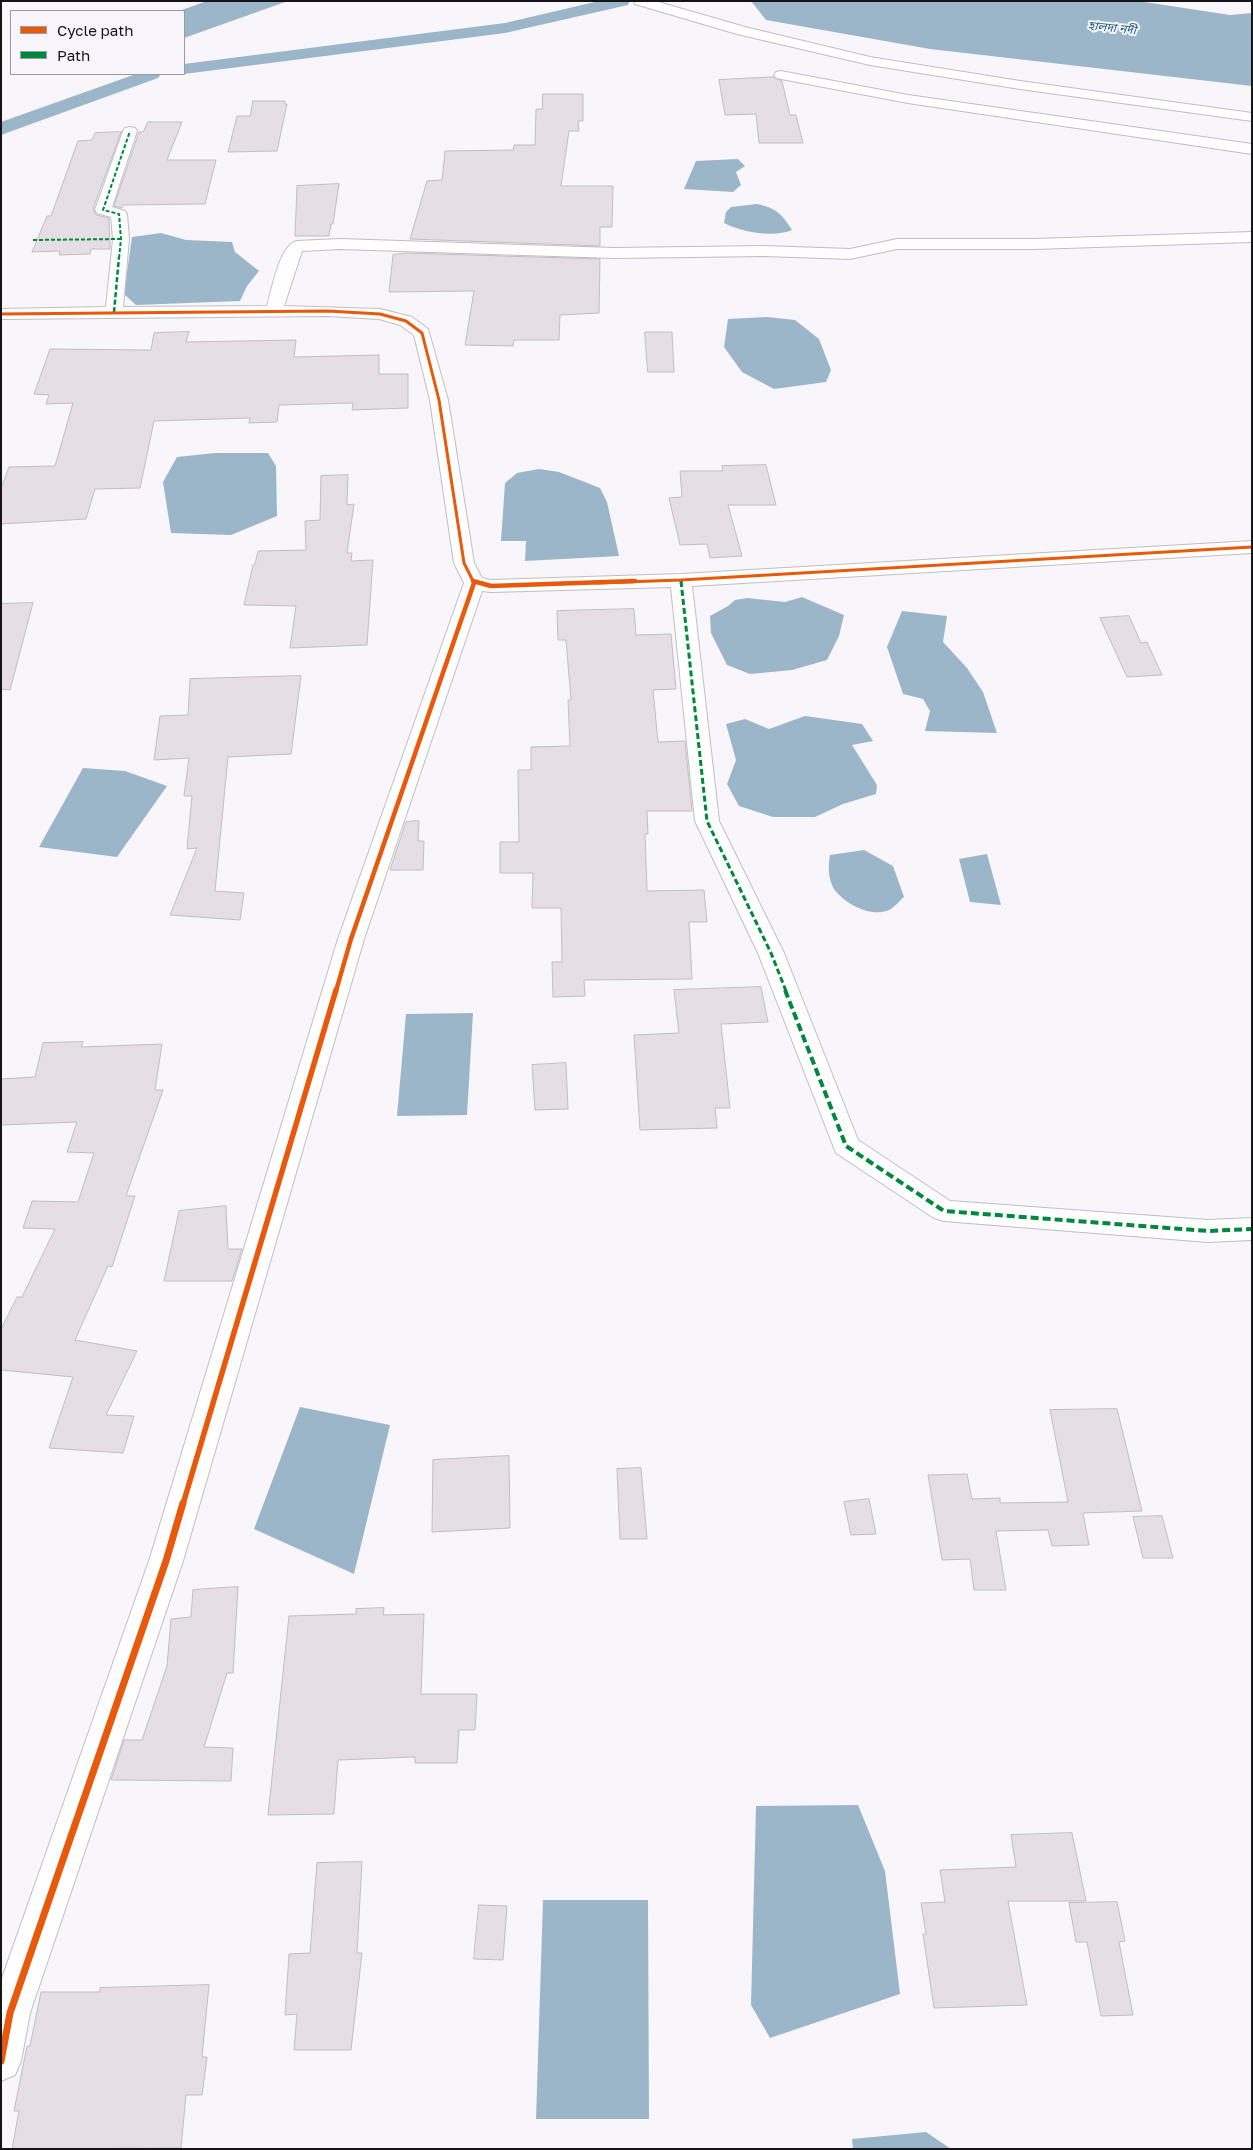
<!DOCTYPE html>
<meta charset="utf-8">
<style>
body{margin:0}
#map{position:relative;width:1253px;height:2150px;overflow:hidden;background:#f8f6fa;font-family:"Golos Text",sans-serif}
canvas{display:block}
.frame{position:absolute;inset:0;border:2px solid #151416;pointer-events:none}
.legend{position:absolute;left:10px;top:10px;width:175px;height:65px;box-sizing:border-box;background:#f7f4fc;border:1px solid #9d9aa0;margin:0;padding:6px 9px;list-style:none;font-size:15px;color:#151416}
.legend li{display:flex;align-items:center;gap:10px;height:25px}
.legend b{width:25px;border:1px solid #9d9aa0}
</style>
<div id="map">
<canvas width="1253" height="2150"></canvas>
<div class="frame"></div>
<ul class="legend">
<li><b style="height:6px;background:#e8590c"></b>Cycle path</li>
<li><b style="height:6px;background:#00873e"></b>Path</li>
</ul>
</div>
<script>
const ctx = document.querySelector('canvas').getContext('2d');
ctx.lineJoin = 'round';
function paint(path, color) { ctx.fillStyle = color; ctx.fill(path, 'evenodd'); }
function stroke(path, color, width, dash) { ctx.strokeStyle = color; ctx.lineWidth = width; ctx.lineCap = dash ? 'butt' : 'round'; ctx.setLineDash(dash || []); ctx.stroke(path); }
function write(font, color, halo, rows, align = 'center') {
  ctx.font = font + ' "Golos Text","Noto Sans Bengali",sans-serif'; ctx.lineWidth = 4; ctx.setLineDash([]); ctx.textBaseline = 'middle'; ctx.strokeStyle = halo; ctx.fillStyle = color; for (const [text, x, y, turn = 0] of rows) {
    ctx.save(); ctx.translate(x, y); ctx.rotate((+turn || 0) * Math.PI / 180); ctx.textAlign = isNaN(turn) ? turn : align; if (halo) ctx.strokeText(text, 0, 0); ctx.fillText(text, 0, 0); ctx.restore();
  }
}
const water = new Path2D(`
 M207,1H288L184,38V11H179Z
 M751,1H1138L1230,15L1252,13V86L930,49L766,20Z
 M738,159L745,166L736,172L741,185L733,192L684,189L696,161Z
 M757,204C776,208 782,214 792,230C774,238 741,232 724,223L726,212L731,207Z
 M161,233L186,240L232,242L235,252L259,271L247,286L240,301L136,305L124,294L132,237Z
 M767,317L795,320L819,339L831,370L826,382L774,389L742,372L724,347L728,319Z
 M215,453H268L276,466L277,516L231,535L171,533L163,482L177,457Z
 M539,469L559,472L600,488L607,502L619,556L525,561L526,541H501L505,483L517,473Z
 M802,597L844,615L839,636L827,660L792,670L750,674L727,665L711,633L710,616L728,606L735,600L747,598L785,602Z
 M902,611L947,616L943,642L967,668L983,692L997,733L925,731L930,711L923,699L903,694L887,647Z
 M805,716L862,724L873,741L852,745L877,785L876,794L843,804L815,817H773L739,806L727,784L736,760L726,724L745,719L769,729Z
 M83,768L125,771L167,786L117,857L39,847Z
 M864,850L893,866L904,897C900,900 894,908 889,910C871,918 845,904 834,889C828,879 828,865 830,855Z
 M987,854L1001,905L970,902L959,859Z
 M473,1013L467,1115L397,1116L406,1014Z
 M300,1407L390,1425L354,1574L254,1529Z
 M858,1805L885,1871L900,1994L770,2038L751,2005L756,1806Z
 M543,1900H648L649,2119H536Z
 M926,2132L951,2149H853L852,2139Z`);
const canal = new Path2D(`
 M599,1H630L628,5L505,33L184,74H181H184V64L505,23Z
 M136,74H161L158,78L1,135V122Z`);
const building = new Path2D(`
 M773,77L782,81L790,115H796L803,143H759L756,114L725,115L719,80Z
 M543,94H583V121H578L579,131H569L561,186H613L612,227H600V246L410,239L427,181L442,180L445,151L513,150L514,145H535L536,109H542Z
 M253,101H285V104H287L277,151L228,152L237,116H250Z
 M148,122H182L167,160H216L205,204L123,205L122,208L114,206L139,132H143Z
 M121,132L93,209L96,215L109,218L110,249H91L90,254L59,255L60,251L32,252L47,216H51L78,141L92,140L95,133Z
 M339,184L333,224H331L329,236H295L297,186Z
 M406,253L600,259L599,313L560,315L559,340H514L513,346L465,345L474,291L389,292L393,255Z
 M189,332L186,342L296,340L294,357L379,355V374H408V408L352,410L353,403L279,405L277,422L249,423L250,418L154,421L140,488L95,489L86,519L1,524V488L9,467L55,466L73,403L46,404L49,395L34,394L50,349L151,350L154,333Z
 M645,332H672L674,372H648Z
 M766,465L776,505H728L742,556L710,558L707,544L680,545L669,498L682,497L680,471H723L722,466Z
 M348,475L347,505L354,504L347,553H352L351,561L373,560L367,645L290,648L296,606L244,605L253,565L255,564L258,551L306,550L305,521L320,520L321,476Z
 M33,603L10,690L1,689V604Z
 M634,609L636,635L671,634L676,689L653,690L658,742L685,741L692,811H647L648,834H645L647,891L704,890L707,922H689L692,979L584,980L585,996L553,997L552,962H562L561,908H532L533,873H500V842H519L518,770H531V747L570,746L568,700H571L566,640H558L557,611Z
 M1129,616L1141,643L1147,642L1162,675L1127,677L1100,618Z
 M301,676L291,754L228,757L215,891L244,893L240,920L170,915L197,848L187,849L192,796H184L189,758L154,760L160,716L188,715L190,679Z
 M419,821L418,841H424L423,870H390L406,822Z
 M761,987L768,1022L721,1024L730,1108H715L717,1128L640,1130L634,1035L679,1033L674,990Z
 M83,1042L81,1047L162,1044L155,1090H163L126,1196H135L112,1267L108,1266L75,1340L137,1351L106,1415L134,1416L123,1453L49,1448L73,1377L1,1370V1329L17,1297H22L55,1229L23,1228L32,1201L78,1202L94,1153L67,1152L77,1122L1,1125V1079L35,1077L43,1043Z
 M566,1063L568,1109L535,1110L532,1065Z
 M226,1206L228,1249H242L232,1281H164L179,1211Z
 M1117,1409L1142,1511L1083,1513L1089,1545L1052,1546L1048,1530L996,1531L1006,1590H974L970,1559L942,1560L928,1475L967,1474L972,1499L1000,1498V1503L1068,1502L1050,1410Z
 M509,1456L510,1528L432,1532L433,1460Z
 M641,1468L647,1539H620L617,1469Z
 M869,1499L876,1534L851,1535L844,1502Z
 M1162,1516L1173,1558H1143L1133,1517Z
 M238,1587L233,1673H227L204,1747L233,1748L231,1781L111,1780L124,1740H142L167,1666L171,1619L191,1617L193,1590Z
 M384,1608L383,1615L424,1614L421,1694H477L475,1730H459L457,1763H415V1757L338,1760L334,1814L268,1815L289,1616L356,1614V1609Z
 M1072,1833L1086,1901H1008L1027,2005L934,2008L923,1934H926L921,1903L945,1902L940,1870L1016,1867L1011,1835Z
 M362,1862L357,1953H362L351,2050H294L297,2014L285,2015L289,1954L310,1953L317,1863Z
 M1117,1902L1125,1941L1119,1942L1133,2015L1101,2016L1087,1942H1076L1069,1903Z
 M479,1905L507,1906L503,1960L474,1959Z
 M209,1985L202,2057H207L202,2095H186L181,2148L12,2149L19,2111H14L27,2046H30L41,1992H100V1988Z`);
const minor = new Path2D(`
 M634,1H655L745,27L870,57L1020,81L1252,113V121L1020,89L870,65L737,34L635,4Z
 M781,71L908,95L1252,144V154L908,103L776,78L774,75L776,72Z
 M130,127L135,128L137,131L112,207L125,211L127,214L129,239L123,307L267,306C272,290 279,245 297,241L340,239L614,248L764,246L850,249L897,239H1034L1252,232V242L1034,249H897L850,259L764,256L614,258L340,249L302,251L284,306L380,309L412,317L428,329L448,400L474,563L482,578L491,580L681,574L1252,541V553L692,586L719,821L784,953L858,1140L950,1201L1208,1220L1252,1218V1240L1208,1242L944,1221L934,1218L836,1153L758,953L695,821L671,587L491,592L482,591L364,939L183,1561L30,2013L21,2061L15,2075L1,2081V1981L149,1561L338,939L464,583L454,563L430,400L414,335L400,325L379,319L328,316L1,319V309L106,307L113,239L111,217L97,213L95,210L123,131L125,128Z`);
const quietFar3 = new Path2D(`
 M33,240L121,239
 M119,258L121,239L119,214L103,210L130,131`);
const quietFar2 = new Path2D(`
 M114,312L119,257
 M681,580V583`);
const quietFar1 = new Path2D(`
 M681,581L707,821L771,953L786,991`);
const quiet = new Path2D(`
 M785,990L846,1146L944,1211L1208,1231L1252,1229`);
const cyclewayFar3 = new Path2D(`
 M1,314L328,311L380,314L406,321L422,333L439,400L464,563L474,583
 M596,583L681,580L1252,547`);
const cyclewayFar2 = new Path2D(`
 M473,581L491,586L635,581
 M336,991L351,939L474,583`);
const cyclewayFar1 = new Path2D(`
 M183,1504L336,990`);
const cycleway = new Path2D(`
 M1,2061L10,2013L166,1561L183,1503`);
const farWaternames = [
 ["হালদা নদী",1112,28,6]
];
paint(water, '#9cb6c9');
paint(canal, '#9cb6c9');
paint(building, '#e6dee5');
stroke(building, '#c0bec0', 1);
stroke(minor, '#c0bec2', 2);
paint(minor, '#fefefe');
stroke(quietFar3, '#00873e', 2, [4, 2]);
stroke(quietFar2, '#00873e', 2.5, [5, 2.5]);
stroke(quietFar1, '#00873e', 3, [6, 3]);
stroke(quiet, '#00873e', 4, [8, 4]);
stroke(cyclewayFar3, '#e8590c', 3);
stroke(cyclewayFar2, '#e8590c', 4.5);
stroke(cyclewayFar1, '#e8590c', 5.5);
stroke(cycleway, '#e8590c', 7);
write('italic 12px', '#185a7e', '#f7f4fc', farWaternames);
</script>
